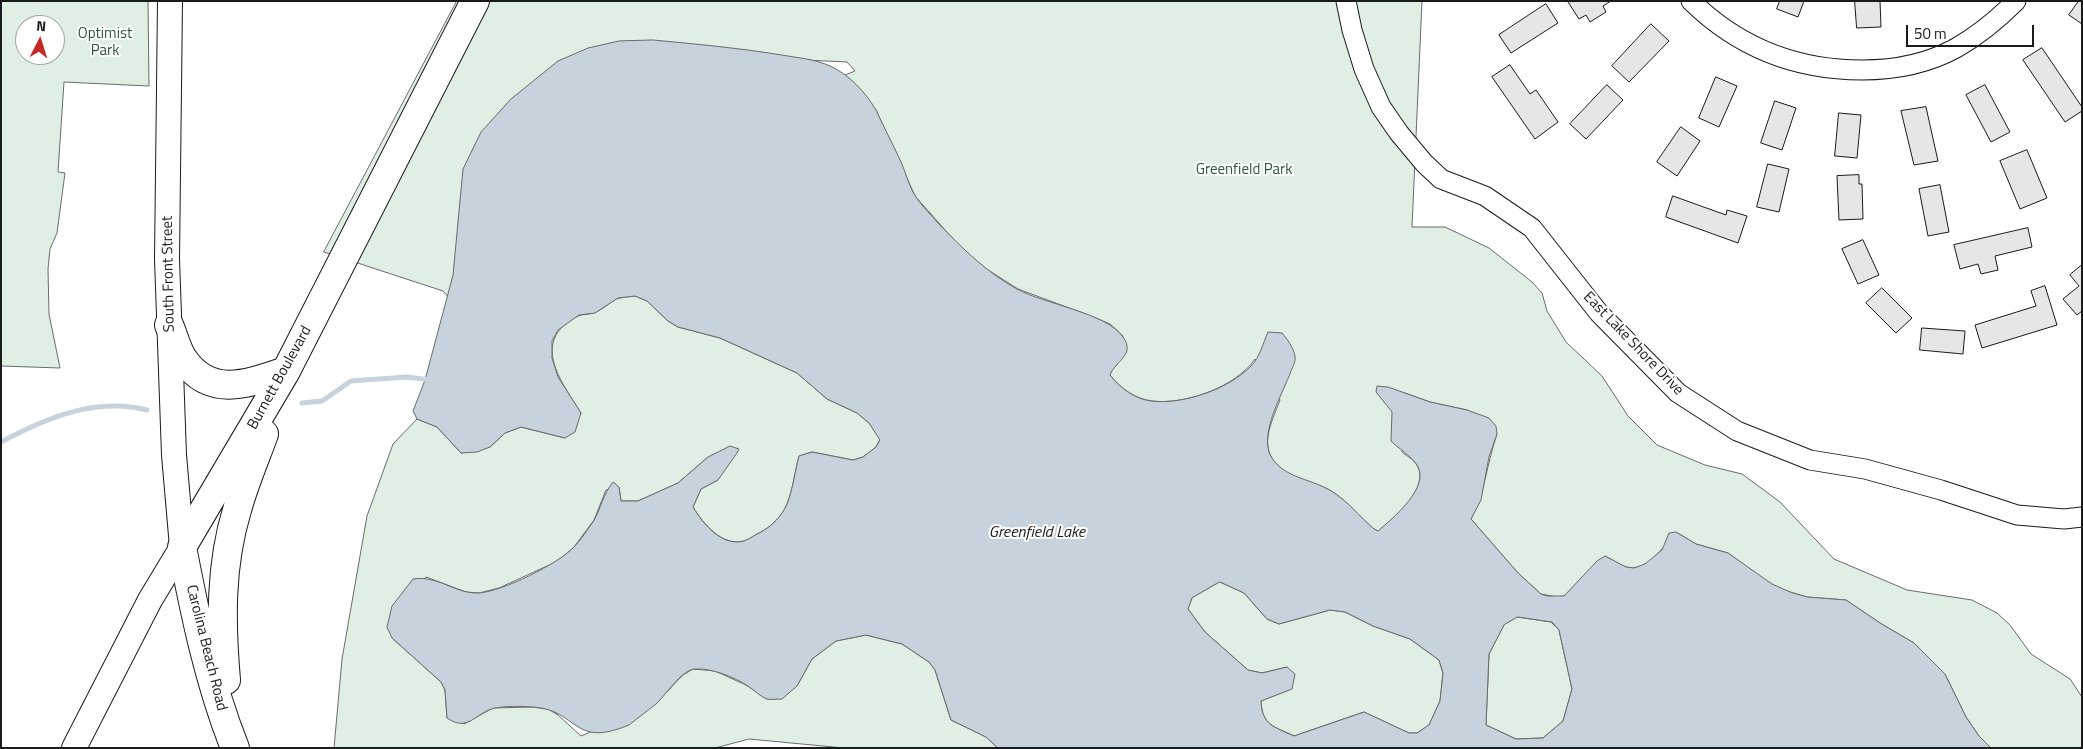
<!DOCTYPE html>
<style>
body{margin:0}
#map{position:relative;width:2083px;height:749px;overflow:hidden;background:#fff;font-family:"Titillium Web",sans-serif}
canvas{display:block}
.frame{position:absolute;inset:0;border:2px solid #1a1a1a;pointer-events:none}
.north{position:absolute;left:15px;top:15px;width:50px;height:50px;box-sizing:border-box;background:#fff;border:1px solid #a3a3a3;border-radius:50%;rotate:5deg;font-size:14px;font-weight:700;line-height:20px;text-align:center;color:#1a1a1a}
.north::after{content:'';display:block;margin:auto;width:18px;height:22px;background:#c62828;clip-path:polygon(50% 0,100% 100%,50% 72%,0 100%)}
.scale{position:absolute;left:1906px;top:25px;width:128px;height:22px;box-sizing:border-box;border:2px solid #1a1a1a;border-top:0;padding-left:6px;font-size:15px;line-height:18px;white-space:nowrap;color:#1a1a1a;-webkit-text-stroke:4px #fff;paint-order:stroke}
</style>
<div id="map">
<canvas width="2083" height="749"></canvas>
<div class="frame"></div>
<div class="north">N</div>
<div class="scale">50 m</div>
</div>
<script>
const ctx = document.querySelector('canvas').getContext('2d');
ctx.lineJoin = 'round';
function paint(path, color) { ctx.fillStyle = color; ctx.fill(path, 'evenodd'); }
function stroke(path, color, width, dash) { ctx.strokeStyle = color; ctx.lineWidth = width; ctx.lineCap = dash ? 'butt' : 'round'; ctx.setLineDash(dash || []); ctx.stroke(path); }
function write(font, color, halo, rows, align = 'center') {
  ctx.font = font + ' "Titillium Web",sans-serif'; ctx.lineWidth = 4; ctx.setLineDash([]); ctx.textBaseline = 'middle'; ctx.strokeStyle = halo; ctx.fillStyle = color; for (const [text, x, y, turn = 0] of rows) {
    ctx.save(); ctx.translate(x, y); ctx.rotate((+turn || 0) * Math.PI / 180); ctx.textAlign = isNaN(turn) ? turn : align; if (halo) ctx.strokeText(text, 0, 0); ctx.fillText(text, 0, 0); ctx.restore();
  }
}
const green = new Path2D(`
 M1,1H148L149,86L64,82L58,172L65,173L57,233L50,249L48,269L49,314L60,368L1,366ZM25,25H55V55H25Z
 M457,1H1422L1412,227H1445L1489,248L1532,282L1542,293L1547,311L1566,342L1602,376L1628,416L1657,445L1705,465L1742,474L1780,502L1834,559L1907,590L1972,600L1997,613L2010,625L2031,654L2070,679L2082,697V748H1991L1979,736L1966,717L1945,674L1914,643L1880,623L1846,600L1807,597L1790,592L1772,585L1728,553L1696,544L1676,532C1664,545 1648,573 1626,567C1619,565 1612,559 1605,556L1564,596L1558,597L1541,594L1518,573L1471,519C1485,492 1487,463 1497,434L1467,410L1430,402L1405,393L1402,452C1407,456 1414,460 1417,465C1431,488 1393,519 1378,531L1374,529C1358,516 1346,499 1328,489C1317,484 1306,482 1295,477C1255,457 1267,433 1280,400L1255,359C1236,387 1185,405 1152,401C1135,399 1120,388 1110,375L1112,369L1117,365L1123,336L1110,324L1096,318L1018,289L985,268L962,249L915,196L876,110L853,82L845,75L855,71L847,62L698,55L485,339L443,291L324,252Z
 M635,296L647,301L668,321L678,327L720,338L797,373L827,399L857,413L869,423L880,439L876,447L863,457L853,460L812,452L799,456C795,471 793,489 787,504C782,516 772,526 761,532C756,534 750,539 744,541C722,547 703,523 693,507L701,489L718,480L708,457L678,483L638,501H621L619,487L606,490L594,520L574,547L558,561L499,588L479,593L466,592L426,577L392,638L441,682L445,690L447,718L464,724L493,708L532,707L548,709L558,715L581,736L656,703L683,675L693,669L715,671L746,685L767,699L797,686L812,659L836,641L866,635L902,644L929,662L935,670L951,720L986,737L998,748H844L749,739L715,748H334L342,659L367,516L393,444L417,419L437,427L461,453L490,447L505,433L521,427L565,438L581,413C561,381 529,341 578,316C582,314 588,315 593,313C601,311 609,303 616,299C622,297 629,297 635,296Z
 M1220,582L1244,593L1267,619L1279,624L1330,610L1345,612L1373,626L1410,639L1439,660L1443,673L1440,701L1429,725L1417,733H1409L1364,712L1294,736C1274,726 1262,726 1261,701L1291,689L1287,667L1262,673L1248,670L1205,632L1188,609L1192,598Z
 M1517,617L1551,622L1559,630L1572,689L1563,721L1543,738L1516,739L1486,725L1489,654L1504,625Z`);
const water = new Path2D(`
 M653,40C696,44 739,48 782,55C798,58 815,59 830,66C850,75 865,92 876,110C884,128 893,144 901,162C906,173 909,187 916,197C922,206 931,215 938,223C962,248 986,272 1017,289C1044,304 1107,313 1123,337C1136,355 1115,361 1110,375C1120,388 1135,399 1151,401C1183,405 1229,389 1251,366C1260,357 1263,343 1268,332L1282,333C1288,340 1293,347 1295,356C1296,361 1293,366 1291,371C1283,394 1255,439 1274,461C1289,479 1312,479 1331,491C1348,501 1359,516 1374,529L1378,531C1393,518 1431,487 1417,465C1411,456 1398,448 1391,441L1392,412L1376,392L1377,386L1388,387L1430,402L1467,410L1489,418L1496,426L1497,434L1489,457L1481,500L1471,519L1518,573L1541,594L1547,596H1564L1597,561L1605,556L1626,567L1634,568L1645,564L1662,550L1669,533L1676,532L1696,544L1728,553L1772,584L1790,592L1807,597L1846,600L1880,623L1914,643L1945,674L1966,717L1979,736L1991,748H998L986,737L951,720L935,670L929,662L902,644L866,635L836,641L812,659L797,686L782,699C778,699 772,700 767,699C761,697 754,690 748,686C734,677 712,668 695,669C681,670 666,695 656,704C647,711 638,718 629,725C572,749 579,710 533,707C521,706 506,706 495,708C476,712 468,733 447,718L445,690L441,682L392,638L387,627L392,606L413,579C438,575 455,594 479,593C503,591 558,564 574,547C581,540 587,530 593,522C601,509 603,494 613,482L619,487L621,501H638L678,483L708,457L730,446L739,449L737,453L718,480L701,489L693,507C703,524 722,547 744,541C750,539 756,534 761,532C772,526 782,516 787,504C793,489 795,471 799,456L812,452L853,460L863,457L876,447L880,440L869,423L857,413L827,399L797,373L720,338L678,327L668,321L647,301L635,296L618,298L595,313L579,315L558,330L552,341V358L558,377L581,413L575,432L565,438L521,427L505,433L490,447L477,452L461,453L437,427L417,419L413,411L425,380L453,275L463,169L481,132L511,99L558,61L588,48L619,41ZM1220,582L1244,593L1267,619L1279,624L1330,610L1345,612L1373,626L1410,639L1439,660L1443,673L1440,701L1429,725L1417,733H1409L1364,712L1294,736C1274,727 1262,725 1261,701L1292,689L1295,674L1287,667L1262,673L1248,670L1205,632L1188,609L1192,598ZM1518,617L1552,622L1559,630L1572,689L1563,721L1543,738L1516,739L1486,725L1489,654L1504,625Z`);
const stream = new Path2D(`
 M302,403L322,401L351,381L407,377L431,380
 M1,442C46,418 95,397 147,410`);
const building = new Path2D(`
 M1611,1L1603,6L1606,12L1590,22L1586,15L1579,19L1568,2Z
 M1780,1H1804L1798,17L1777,9Z
 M1855,1H1880L1881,27L1857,28Z
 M2079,1H2082V24L2069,15Z
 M1546,4L1558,23L1511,53L1499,35Z
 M1651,24L1669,41L1629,82L1612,66Z
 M2042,48L2082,107V111L2065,122L2023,60Z
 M1510,65L1530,94L1536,90L1558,122L1535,139L1492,77Z
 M1716,77L1737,86L1719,127L1699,118Z
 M1607,85L1623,100L1586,139L1570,124Z
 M1985,85L2010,132L1991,142L1966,95Z
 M1775,101L1796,108L1782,150L1761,143Z
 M1926,107L1938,161L1914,165L1901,111Z
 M1839,113L1861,115L1857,158L1835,156Z
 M1681,127L1700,141L1677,176L1657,162Z
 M2027,150L2047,198L2020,209L2000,161Z
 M1768,164L1789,169L1779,212L1757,207Z
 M1859,175V184H1862L1863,219L1839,220L1837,176Z
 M1940,185L1949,232L1928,236L1919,189Z
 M1673,196L1726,215L1727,210L1747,216L1738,243L1666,217Z
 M2028,228L2032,247L1995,256L1998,270L1981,274L1978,264L1960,269L1954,245Z
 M1863,240L1879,275L1858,284L1842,249Z
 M2082,265V311L2077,315L2063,299L2079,286L2070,275Z
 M2045,286L2057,325L1982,348L1975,325L2036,306L2031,291Z
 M1882,288L1912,318L1896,333L1866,303Z
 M1922,328L1965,331L1963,354L1920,350Z`);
const minor = new Path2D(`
 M1346,1L1352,30L1364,69L1381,107L1399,133L1424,163L1441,179L1485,196L1532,228L1599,313L1678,393L1737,431L1810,460L1865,469L1941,490L2017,515L2064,519L2082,517
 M1691,1C1739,48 1795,70 1862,70C1895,70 1927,64 1956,48C1979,35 1998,19 2016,1`);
const major = new Path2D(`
 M74,748L150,600L182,547L174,455L167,259L170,1`);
const highway = new Path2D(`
 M169,325C174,336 177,351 184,360C211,399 250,383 286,371
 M226,680C221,622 220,566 237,510C244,484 255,459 264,434
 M235,748C209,683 195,614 182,547L286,371L475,1`);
const parkNames = [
 ["Optimist",105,34],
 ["Park",105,51],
 ["Greenfield Park",1244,170]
];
const streetNames = [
 ["South Front Street",169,274,-91],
 ["East Lake Shore Drive",1633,344,46],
 ["Burnett Boulevard",280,378,-61],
 ["Carolina Beach Road",206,648,76]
];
const waterNames = [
 ["Greenfield Lake",1037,533]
];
paint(green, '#e0efe3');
stroke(green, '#6a6a6a', 1);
paint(water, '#c6d2dc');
stroke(water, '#6a6a6a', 1);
stroke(stream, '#c6d2dc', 5);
paint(building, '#e6e6e6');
stroke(building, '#1a1a1a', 1);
stroke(minor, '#1a1a1a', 21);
stroke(major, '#1a1a1a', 26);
stroke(highway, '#1a1a1a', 30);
stroke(minor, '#fff', 19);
stroke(major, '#fff', 24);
stroke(highway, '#fff', 28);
write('15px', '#2b5a34', '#fff', parkNames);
write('15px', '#1a1a1a', '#fff', streetNames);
write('italic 16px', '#1a1a1a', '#fff', waterNames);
</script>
